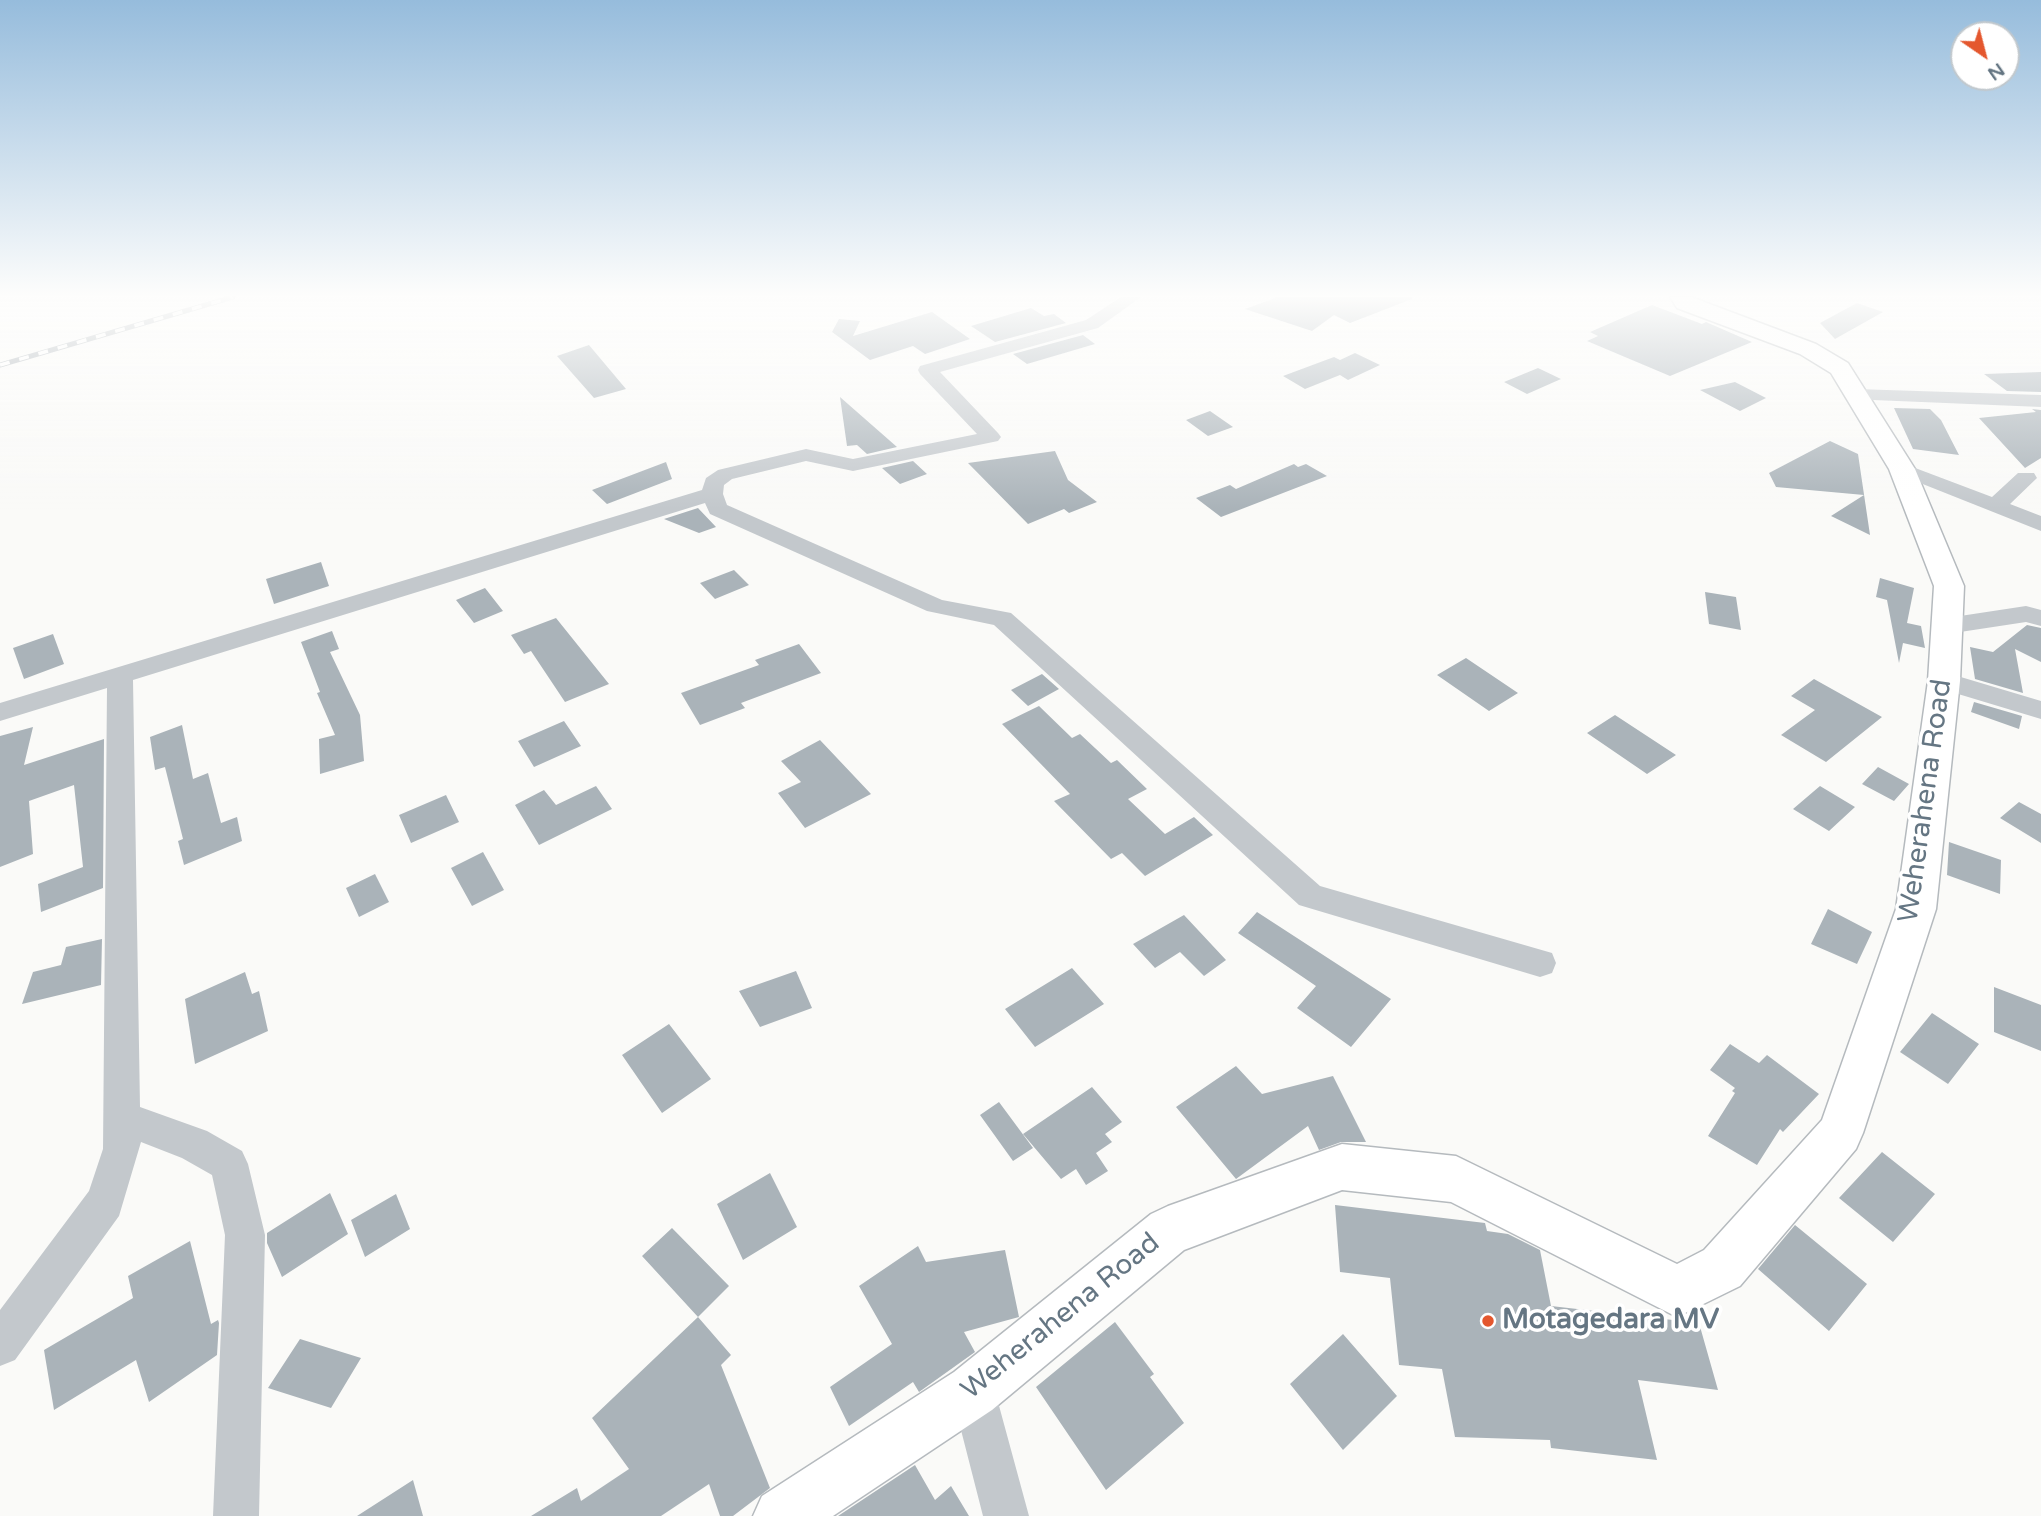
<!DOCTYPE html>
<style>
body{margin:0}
#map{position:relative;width:2041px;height:1516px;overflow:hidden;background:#fafaf8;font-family:"Varela Round",sans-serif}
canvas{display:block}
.north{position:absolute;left:1950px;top:21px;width:70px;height:70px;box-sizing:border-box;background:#fff;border:2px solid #c1c8cd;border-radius:50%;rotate:145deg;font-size:19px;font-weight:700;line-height:28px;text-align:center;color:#657683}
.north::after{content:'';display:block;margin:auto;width:24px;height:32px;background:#e4572e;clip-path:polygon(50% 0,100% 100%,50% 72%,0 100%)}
</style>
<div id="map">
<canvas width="2041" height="1516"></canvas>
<div class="north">N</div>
</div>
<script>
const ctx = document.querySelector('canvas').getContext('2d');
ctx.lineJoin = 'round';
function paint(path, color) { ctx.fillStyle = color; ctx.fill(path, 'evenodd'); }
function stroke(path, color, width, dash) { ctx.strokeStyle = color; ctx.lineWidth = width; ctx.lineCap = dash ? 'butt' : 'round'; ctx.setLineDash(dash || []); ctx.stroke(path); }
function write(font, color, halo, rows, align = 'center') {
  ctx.font = font + ' "Varela Round",sans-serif'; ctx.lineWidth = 7; ctx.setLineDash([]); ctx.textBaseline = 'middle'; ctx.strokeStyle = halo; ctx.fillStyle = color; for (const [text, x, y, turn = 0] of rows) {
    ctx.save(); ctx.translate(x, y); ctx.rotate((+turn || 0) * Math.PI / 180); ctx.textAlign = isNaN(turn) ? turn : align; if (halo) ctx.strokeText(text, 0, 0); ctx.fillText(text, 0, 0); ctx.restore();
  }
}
const building = new Path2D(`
 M1278,297H1412V299L1350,323L1334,315L1312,331L1245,309Z
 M1857,303L1883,312L1835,339L1820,323Z
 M1652,305L1702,324L1706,322L1752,342L1670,376L1587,341L1598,336L1590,332Z
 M1031,308L1044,316L1054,314L1066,323L995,342L971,326Z
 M932,312L970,339L925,354L913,346L870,360L832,332L839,319L860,321L853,336Z
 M1083,335L1095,344L1027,364L1013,354Z
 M589,345L626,389L594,398L557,356Z
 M1355,353L1380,365L1348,380L1340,375L1305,389L1283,376L1334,357L1340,360Z
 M1538,368L1561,379L1527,394L1504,382Z
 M2041,372V392L2007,391L1984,374Z
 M1735,382L1766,398L1740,411L1700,390Z
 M840,397L897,447L867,454L857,445L847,446Z
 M1894,408L1930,409L1941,420L1959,455L1913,449Z
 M2032,409L2041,410V458L2025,468L1979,418L2036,412Z
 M1210,411L1233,427L1208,436L1186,420Z
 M1830,441L1858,454L1870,535L1831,516L1864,495L1776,487L1769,473Z
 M1055,451L1068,480L1097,502L1069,513L1064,509L1028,524L968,463Z
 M913,461L927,474L900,484L882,468Z
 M666,462L672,479L607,504L592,490Z
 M1294,464L1298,467L1306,464L1327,476L1221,517L1196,498L1230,485L1236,489Z
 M698,508L716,527L699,533L664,519Z
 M321,562L329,586L274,604L266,579Z
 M734,570L749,585L715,599L700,583Z
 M1880,578L1914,588L1907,623L1921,626L1925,648L1903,643L1899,663L1887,600L1876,597Z
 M485,588L503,611L474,623L456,600Z
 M1705,592L1736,597L1741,630L1709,624Z
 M556,618L609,684L565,702L531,651L524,654L511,635Z
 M2027,625L2041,628V662L2015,649L2023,693L1975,679L1970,647L1993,652Z
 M332,631L339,649L330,652L360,715L364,761L320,774L319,739L335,735L317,693L320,692L301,642Z
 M53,634L64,664L24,679L13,648Z
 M799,644L821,673L741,703L745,708L700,725L681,693L759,665L755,660Z
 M1466,658L1518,693L1489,711L1437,675Z
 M1042,674L1059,689L1028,706L1011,690Z
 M1814,679L1882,717L1826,762L1781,735L1815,710L1791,696Z
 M1974,702L2022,716L2019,729L1971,712Z
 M1039,706L1072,738L1080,734L1111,763L1117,760L1147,789L1128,799L1165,834L1194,817L1213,835L1145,876L1122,853L1111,859L1054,801L1070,794L1002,724Z
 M1615,715L1676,755L1647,774L1587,733Z
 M564,721L581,746L534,767L518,741Z
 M182,725L193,779L208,773L221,823L237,817L242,841L184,865L178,841L183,839L165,767L155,770L150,737Z
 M33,727L24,765L104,739L103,888L41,912L38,884L83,867L74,785L29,801L33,854L0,867V736Z
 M820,740L871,794L805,828L778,793L801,782L781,761Z
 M1878,767L1909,784L1894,801L1862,784Z
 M596,786L612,809L539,845L515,805L544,790L556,805Z
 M1820,786L1855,807L1829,831L1793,809Z
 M446,795L459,822L411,843L399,815Z
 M2019,802L2041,814V843L2000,818Z
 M1949,842L2001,860L2000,894L1947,875Z
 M483,852L504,890L472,906L451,868Z
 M375,874L389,902L359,917L346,888Z
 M1828,909L1872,932L1857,964L1811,944Z
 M1257,912L1391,999L1351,1047L1297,1008L1316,986L1238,933Z
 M1184,915L1226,960L1204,976L1180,952L1155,968L1133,944Z
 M102,939L101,985L22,1004L33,972L61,965L66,947Z
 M1072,968L1104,1004L1035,1047L1005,1009Z
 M796,971L812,1008L760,1027L739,991Z
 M245,972L252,994L259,991L268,1031L195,1064L185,999Z
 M1994,987L2041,1005V1051L1994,1032Z
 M1932,1013L1979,1044L1948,1084L1900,1052Z
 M669,1024L711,1079L662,1113L622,1055Z
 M1730,1044L1759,1063L1767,1055L1819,1094L1783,1132L1780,1129L1757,1165L1708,1136L1735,1093L1732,1091L1735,1088L1710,1070Z
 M1236,1066L1262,1094L1333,1076L1366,1142H1341L1319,1150L1308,1126L1236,1179L1176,1107Z
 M1092,1087L1122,1122L1105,1134L1112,1142L1096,1153L1108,1171L1086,1185L1076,1169L1061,1179L1023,1134Z
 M999,1102L1033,1148L1013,1161L980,1115Z
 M1882,1152L1935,1194L1893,1242L1839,1198Z
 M770,1173L797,1227L743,1260L717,1204Z
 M330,1193L348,1234L282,1277L267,1243V1233Z
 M396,1194L410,1229L365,1257L351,1220Z
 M1335,1205L1485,1223L1487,1231L1508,1234L1540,1250L1551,1306L1699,1323L1718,1390L1638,1380L1657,1460L1551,1448L1550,1440L1455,1437L1442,1369L1399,1365L1390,1278L1340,1272Z
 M1795,1225L1867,1284L1829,1331L1758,1269Z
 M672,1228L729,1286L698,1317L642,1256Z
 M190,1241L211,1324L218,1320L219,1323L217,1355L149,1402L136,1360L54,1410L44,1350L133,1298L128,1276Z
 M918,1246L926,1262L1005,1250L1019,1317L964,1332L975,1352L919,1392L913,1382L849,1426L830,1387L892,1344L859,1286Z
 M698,1317L731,1355L721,1365L770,1488L733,1516H720L709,1484L661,1516H531L577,1488L581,1501L629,1469L592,1418Z
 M1115,1322L1154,1374L1150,1377L1184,1423L1106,1490L1036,1387Z
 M1343,1334L1397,1396L1343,1450L1290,1384Z
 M300,1339L361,1358L331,1408L268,1388Z
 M915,1465L935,1500L951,1486L969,1516H838Z
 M413,1480L423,1516H357Z`);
const minor = new Path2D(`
 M1121,297H1141L1098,328L940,372L998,433L1001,437L998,441L853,471L806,461L732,479L724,485L723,494L727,505L942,600L1011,613L1320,886L1552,953L1556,963L1552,973L1540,977L1299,905L994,625L927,611L710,514L705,503L133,680L140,1107L207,1131L242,1151L248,1164L265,1235L259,1516H213L225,1235L212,1175L182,1158L141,1142L119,1216L15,1360L0,1366V1310L89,1191L103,1149L107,688L0,721V703L702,490L706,478L718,470L806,449L853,459L977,434L920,374L918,370L920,366L1086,320Z
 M1856,389L2041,395V407L1849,399L1846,395Z
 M1902,463L1992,497L2018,473H2034L2037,478L2010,504L2041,516V531L1895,473L1891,469L1895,465Z
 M2026,606L2041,610V626L2026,622L1947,634L1938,632L1935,626L1938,620L1947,618Z
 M1944,672L2041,701V719L1935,687L1931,681L1935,675Z
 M973,1369L988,1376L995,1391L1029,1516H983L951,1391L958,1376Z`);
const major = new Path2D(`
 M1670,297H1691L1816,344L1848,363L1915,469L1964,586L1960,681L1936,909L1863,1133L1856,1149L1740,1286L1677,1317L1451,1202L1342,1190L1184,1250L992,1410L833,1516H753L762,1496L954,1372L1151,1214L1168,1206L1342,1144L1456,1156L1677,1264L1704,1250L1822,1120L1896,909L1928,681L1934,586L1889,469L1831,373L1800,354L1677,308Z`);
const rail = new Path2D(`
 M0,365L233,297`);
const markers = [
 [1488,1321,7,"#e4572e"]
];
const nearStreetnames = [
 ["Weherahena Road",1926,801,-82],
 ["Weherahena Road",1061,1317,-39]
];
const nearPoinames = [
 ["Motagedara MV",1502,1321]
];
paint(building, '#aab3b9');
stroke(major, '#b5babe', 3);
paint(minor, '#c3c8cc');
paint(major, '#fff');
stroke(rail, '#a2aab0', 5);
stroke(rail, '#fff', 3.5, [10]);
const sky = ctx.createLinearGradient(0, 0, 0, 509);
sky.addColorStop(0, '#96bcdc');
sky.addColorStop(0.58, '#fdfdfc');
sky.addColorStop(1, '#fdfdfc00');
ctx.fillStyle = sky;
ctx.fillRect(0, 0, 2041, 509);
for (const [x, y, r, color] of markers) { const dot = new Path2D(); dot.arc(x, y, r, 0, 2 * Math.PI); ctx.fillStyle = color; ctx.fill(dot); stroke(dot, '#fff', 2.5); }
write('28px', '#657683', '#fff', nearStreetnames);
write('bold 28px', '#657683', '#fff', nearPoinames, 'left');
</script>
